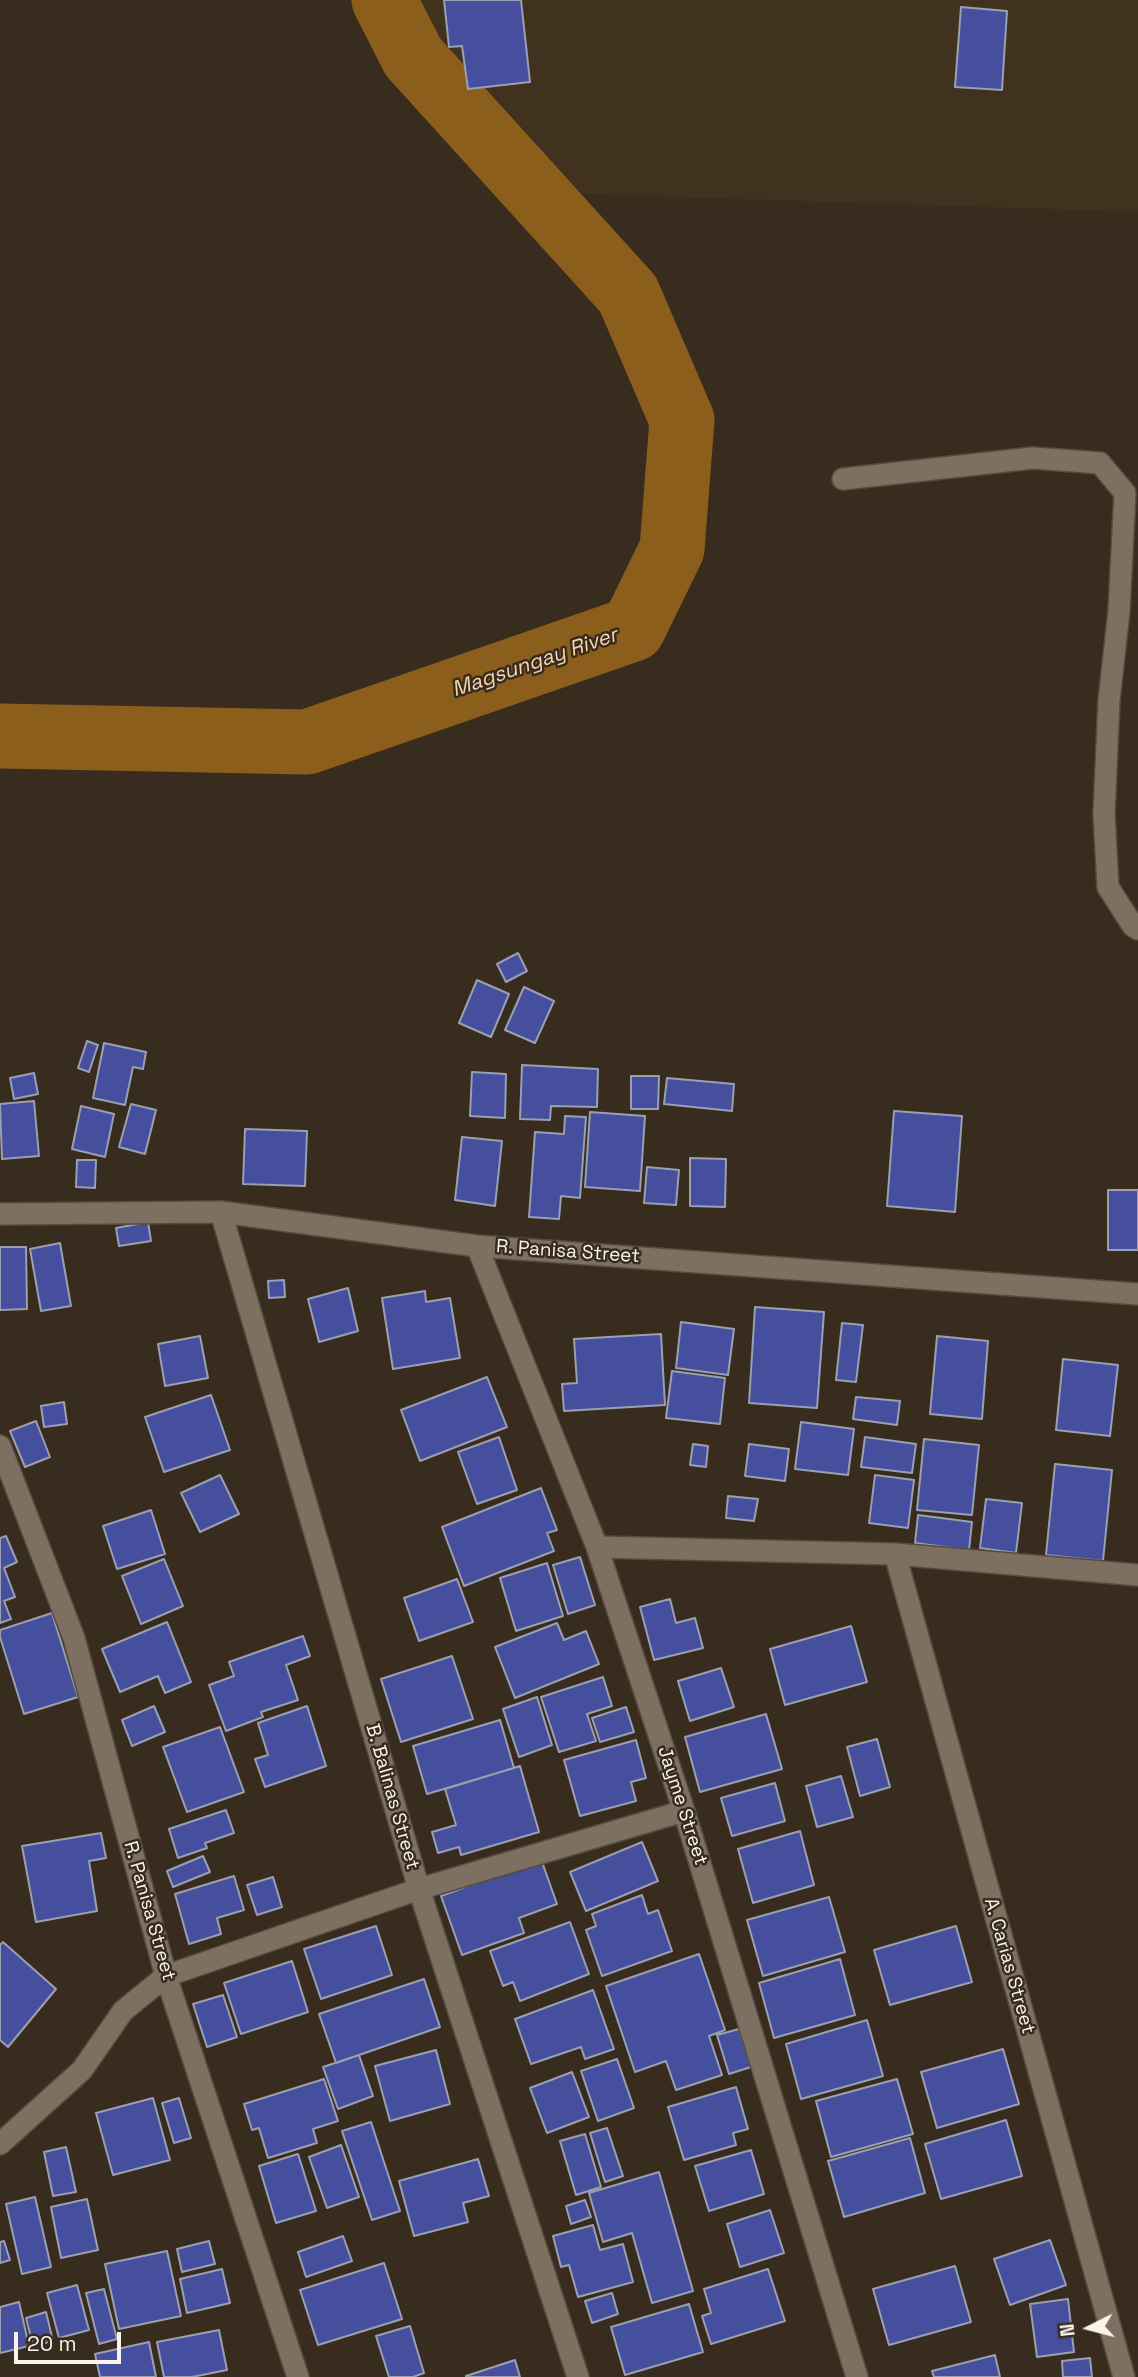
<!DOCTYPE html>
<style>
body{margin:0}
#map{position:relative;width:1138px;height:2377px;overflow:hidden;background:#382c1f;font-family:"Space Grotesk",sans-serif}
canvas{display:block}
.north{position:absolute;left:1054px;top:2293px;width:70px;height:70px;-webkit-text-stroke:5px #382c1f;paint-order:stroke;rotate:264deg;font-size:19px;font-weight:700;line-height:28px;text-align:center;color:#fbf4eb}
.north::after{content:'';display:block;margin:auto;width:24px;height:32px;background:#fbf4eb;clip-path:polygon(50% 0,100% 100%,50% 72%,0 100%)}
.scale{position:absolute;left:14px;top:2332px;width:107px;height:32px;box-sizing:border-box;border:4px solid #fbf4eb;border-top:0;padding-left:9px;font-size:21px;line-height:24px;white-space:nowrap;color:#fbf4eb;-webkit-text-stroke:5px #382c1f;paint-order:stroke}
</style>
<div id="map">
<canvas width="1138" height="2377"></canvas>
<div class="north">N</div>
<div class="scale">20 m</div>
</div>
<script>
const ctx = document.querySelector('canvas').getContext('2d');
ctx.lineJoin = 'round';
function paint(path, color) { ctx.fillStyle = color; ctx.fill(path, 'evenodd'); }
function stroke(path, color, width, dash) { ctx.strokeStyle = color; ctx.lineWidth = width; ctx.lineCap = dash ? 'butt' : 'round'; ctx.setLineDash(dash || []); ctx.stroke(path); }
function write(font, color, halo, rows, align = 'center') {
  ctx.font = font + ' "Space Grotesk",sans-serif'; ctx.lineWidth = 5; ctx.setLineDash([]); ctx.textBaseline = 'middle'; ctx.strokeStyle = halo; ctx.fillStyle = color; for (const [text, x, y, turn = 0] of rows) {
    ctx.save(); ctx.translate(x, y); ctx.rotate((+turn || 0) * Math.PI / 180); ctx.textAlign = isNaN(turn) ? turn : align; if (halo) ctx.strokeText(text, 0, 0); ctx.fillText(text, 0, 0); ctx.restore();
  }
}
const built = new Path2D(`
 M396,0H1138V212L523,192Z`);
const river = new Path2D(`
 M0,736L307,742L633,629L672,549L682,420L628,294L413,57L384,0`);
const building = new Path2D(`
 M444,0H521L530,82L468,89L462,46L449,47Z
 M961,7L1007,11L1002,90L955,87Z
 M518,953L527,971L506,982L497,964Z
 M477,980L509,994L491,1037L459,1023Z
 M524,987L554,1001L535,1043L505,1030Z
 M87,1041L98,1045L89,1072L78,1068Z
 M104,1043L146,1052L143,1069L133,1067L125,1105L93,1098Z
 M522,1065L598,1069L597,1107L551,1106L550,1120L520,1119Z
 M472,1072L506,1074L505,1118L470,1116Z
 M34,1073L38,1094L14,1099L10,1078Z
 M631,1076H659L658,1109H631Z
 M667,1078L734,1084L732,1111L664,1104Z
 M34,1101L39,1156L2,1159L0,1104Z
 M131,1104L156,1110L145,1154L119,1147Z
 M81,1106L114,1114L105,1157L72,1149Z
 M894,1111L962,1116L955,1212L887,1206Z
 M590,1112L645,1116L640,1191L585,1187Z
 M565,1116L586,1117L580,1198L561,1196L559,1219L529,1217L535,1132L564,1134Z
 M245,1129L307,1131L305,1186L243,1184Z
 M462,1137L502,1141L495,1206L455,1200Z
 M690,1158L726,1159L725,1207L690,1206Z
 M77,1160H96L95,1188L76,1187Z
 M647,1167L679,1170L676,1205L644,1203Z
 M1108,1190H1138V1250H1108Z
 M148,1222L151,1241L119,1246L116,1228Z
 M60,1243L71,1306L41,1311L30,1249Z
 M0,1247H26L27,1309L0,1310Z
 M284,1280L285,1297L269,1298L268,1281Z
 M348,1288L358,1331L319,1342L308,1299Z
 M425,1291L426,1302L450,1298L460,1358L393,1369L382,1298Z
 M755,1307L824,1312L817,1408L749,1403Z
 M681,1322L734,1329L728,1375L676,1368Z
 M842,1323L863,1325L856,1382L836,1380Z
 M661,1334L665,1405L564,1411L562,1384L577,1383L574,1339Z
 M200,1336L208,1378L165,1386L158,1344Z
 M937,1336L988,1341L982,1419L930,1414Z
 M1063,1359L1118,1365L1110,1436L1056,1430Z
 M672,1371L725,1378L720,1424L666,1418Z
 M487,1377L507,1427L420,1461L401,1410Z
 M211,1395L230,1450L164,1472L145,1417Z
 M856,1397L900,1401L897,1425L853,1419Z
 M64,1402L67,1424L44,1427L41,1406Z
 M36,1421L50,1457L25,1467L10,1431Z
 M801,1422L854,1429L848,1475L795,1469Z
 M499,1437L517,1490L477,1504L458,1452Z
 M865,1437L916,1444L912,1473L861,1467Z
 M924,1439L979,1445L972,1515L917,1510Z
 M693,1444L708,1446L706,1467L690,1465Z
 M749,1444L789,1449L785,1481L745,1476Z
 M1055,1464L1112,1470L1103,1561L1046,1555Z
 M220,1475L239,1514L200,1532L181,1493Z
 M875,1475L914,1480L908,1528L869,1523Z
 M541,1488L557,1530L547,1533L554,1551L464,1586L442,1527Z
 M728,1496L758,1499L754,1521L726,1518Z
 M986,1499L1022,1503L1016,1553L980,1548Z
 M151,1510L165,1554L117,1569L103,1526Z
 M918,1515L972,1522L969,1550L915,1543Z
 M6,1536L17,1562L4,1568L15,1597L4,1601L11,1619L0,1623V1538Z
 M580,1557L595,1605L568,1614L553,1565Z
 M164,1559L183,1606L141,1624L122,1576Z
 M547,1563L563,1616L516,1631L500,1578Z
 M457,1579L473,1622L419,1641L404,1598Z
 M670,1599L676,1623L695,1618L703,1648L654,1660L640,1607Z
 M52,1613L78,1697L24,1714L0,1637V1630Z
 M167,1622L191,1682L165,1693L158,1676L120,1692L102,1649Z
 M557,1623L564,1640L586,1631L599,1664L515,1698L495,1647Z
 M851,1626L867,1682L785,1705L770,1649Z
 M303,1636L310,1656L286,1665L298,1700L261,1712L263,1717L226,1731L209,1685L234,1676L229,1662Z
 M452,1656L473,1719L401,1742L381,1679Z
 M721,1668L734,1707L690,1721L678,1681Z
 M603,1677L612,1706L587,1714L596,1741L559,1752L541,1697Z
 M537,1697L552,1745L519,1757L503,1709Z
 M154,1706L165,1732L132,1746L122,1720Z
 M307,1706L326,1766L265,1787L255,1759L268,1755L258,1723Z
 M626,1707L634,1732L600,1742L592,1718Z
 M766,1714L782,1769L700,1792L685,1737Z
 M500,1720L514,1768L427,1794L413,1746Z
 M220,1727L244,1792L187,1812L163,1747Z
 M877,1739L890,1787L860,1796L847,1747Z
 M636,1740L646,1778L631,1782L636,1801L580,1816L564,1760Z
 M520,1766L539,1832L461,1855L459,1847L438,1853L432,1832L456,1825L445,1789Z
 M841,1776L853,1817L817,1827L806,1786Z
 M775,1783L785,1821L732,1836L721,1798Z
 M226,1810L234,1833L205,1843L207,1848L178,1858L169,1829Z
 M800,1831L814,1885L753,1903L738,1849Z
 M101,1833L106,1858L89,1861L97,1911L36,1922L22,1846Z
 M642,1842L658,1881L586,1911L570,1872Z
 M203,1856L210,1872L173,1887L167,1871Z
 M541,1859L557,1904L519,1918L524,1933L462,1955L441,1896Z
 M234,1876L244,1910L217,1918L221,1934L189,1944L175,1894Z
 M273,1877L282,1907L257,1915L247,1885Z
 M642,1895L648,1914L658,1910L672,1951L602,1976L586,1930L596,1926L592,1914Z
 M829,1897L845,1952L763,1976L747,1920Z
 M570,1922L589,1974L520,2001L513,1982L503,1986L490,1951Z
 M376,1926L392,1975L321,1999L304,1949Z
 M956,1926L972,1982L890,2005L874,1950Z
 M3,1942L56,1989L8,2047L0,2040V1945Z
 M699,1954L725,2030L709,2036L722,2075L676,2090L666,2061L635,2072L606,1986Z
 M840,1959L855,2015L774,2038L759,1983Z
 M292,1961L308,2012L241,2034L224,1983Z
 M424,1979L440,2027L336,2063L319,2014Z
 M593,1990L614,2049L585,2059L581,2047L531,2064L515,2019Z
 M223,1995L237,2037L207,2047L193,2004Z
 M867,2020L883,2076L801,2099L786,2044Z
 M739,2029L751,2067L729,2074L717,2035Z
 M1003,2049L1019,2104L937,2128L921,2072Z
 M436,2050L450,2104L390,2121L375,2066Z
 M359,2055L373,2096L338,2109L323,2067Z
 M617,2059L634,2108L598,2121L581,2071Z
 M572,2072L589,2117L547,2133L530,2088Z
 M324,2079L338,2121L313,2129L317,2143L268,2158L259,2128L252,2130L244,2104Z
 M897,2079L913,2134L831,2157L816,2101Z
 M736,2087L748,2129L733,2133L736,2145L684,2160L668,2107Z
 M153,2098L170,2160L113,2175L96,2113Z
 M179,2098L191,2138L174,2143L162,2103Z
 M1006,2120L1022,2176L941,2199L925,2144Z
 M371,2122L400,2211L372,2220L342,2131Z
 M607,2128L623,2176L605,2182L590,2133Z
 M585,2134L601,2187L576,2195L560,2141Z
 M910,2138L925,2193L844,2217L828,2161Z
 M341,2145L359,2197L327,2208L309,2157Z
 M66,2147L76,2192L53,2196L44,2152Z
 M751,2150L764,2194L709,2211L695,2166Z
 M298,2154L316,2211L276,2223L259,2166Z
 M478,2159L489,2196L463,2203L468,2222L414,2236L399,2181Z
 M659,2172L693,2291L652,2303L632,2233L603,2242L589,2193Z
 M35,2197L51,2267L22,2274L6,2204Z
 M87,2199L98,2250L61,2258L51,2207Z
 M585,2200L591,2217L571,2224L566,2206Z
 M770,2210L784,2253L740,2267L727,2224Z
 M593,2225L600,2250L623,2244L633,2282L578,2297L569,2265L561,2267L553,2236Z
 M343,2236L352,2261L306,2277L298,2252Z
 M1050,2240L1066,2285L1010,2305L994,2259Z
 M4,2241L10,2260L0,2263V2242Z
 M209,2241L215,2264L182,2272L177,2249Z
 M167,2251L181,2316L119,2329L105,2264Z
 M384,2263L402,2319L318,2345L300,2290Z
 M955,2266L971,2322L889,2345L873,2289Z
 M222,2269L230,2303L187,2313L180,2279Z
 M768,2269L785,2321L711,2344L702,2316L711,2313L704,2289Z
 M77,2285L89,2330L59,2338L47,2293Z
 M104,2289L117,2339L99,2344L86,2293Z
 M612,2293L618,2314L592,2323L585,2301Z
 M1068,2299L1074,2352L1037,2357L1030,2304Z
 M19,2302L29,2346L0,2353V2307Z
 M689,2304L703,2352L625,2375L611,2327Z
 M46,2312L53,2341L33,2346L26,2318Z
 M410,2326L424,2373L413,2377H389L376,2336Z
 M219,2330L227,2370L192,2377H164L157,2342Z
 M149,2342L156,2377H100L95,2354Z
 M995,2355L1000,2377H934L932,2371Z
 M1090,2358L1092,2377H1063L1062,2361Z
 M515,2360L520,2377H466V2376Z`);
const street = new Path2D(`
 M843,479L1033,458L1100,463L1125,493L1119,611L1109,700L1104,814L1108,887L1133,926L1138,929
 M221,1212L419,1889L578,2377
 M0,1214L221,1212L477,1246L1138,1294
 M477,1246L597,1547L684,1811L857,2377
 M0,1446L74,1638L166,1976L298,2377
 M597,1547L895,1554L1138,1575
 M895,1554L1124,2377
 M0,2144L82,2070L123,2011L166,1976L419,1889L684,1811`);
const streetNames = [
 ["R. Panisa Street",568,1252,4],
 ["B. Balinas Street",392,1797,74],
 ["Jayme Street",682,1806,72],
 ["R. Panisa Street",149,1911,74],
 ["A. Carias Street",1009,1966,74]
];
const waterNames = [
 ["Magsungay River",535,663,-19]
];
paint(built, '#41321f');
stroke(river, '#8c5e1b', 65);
paint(building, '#454f9d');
stroke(building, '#9a9fb1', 2);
stroke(street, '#544b3e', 24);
stroke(street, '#7d7061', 21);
write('19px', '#fbf4eb', '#382c1f', streetNames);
write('italic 21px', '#f7d6b0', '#382c1f', waterNames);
</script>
